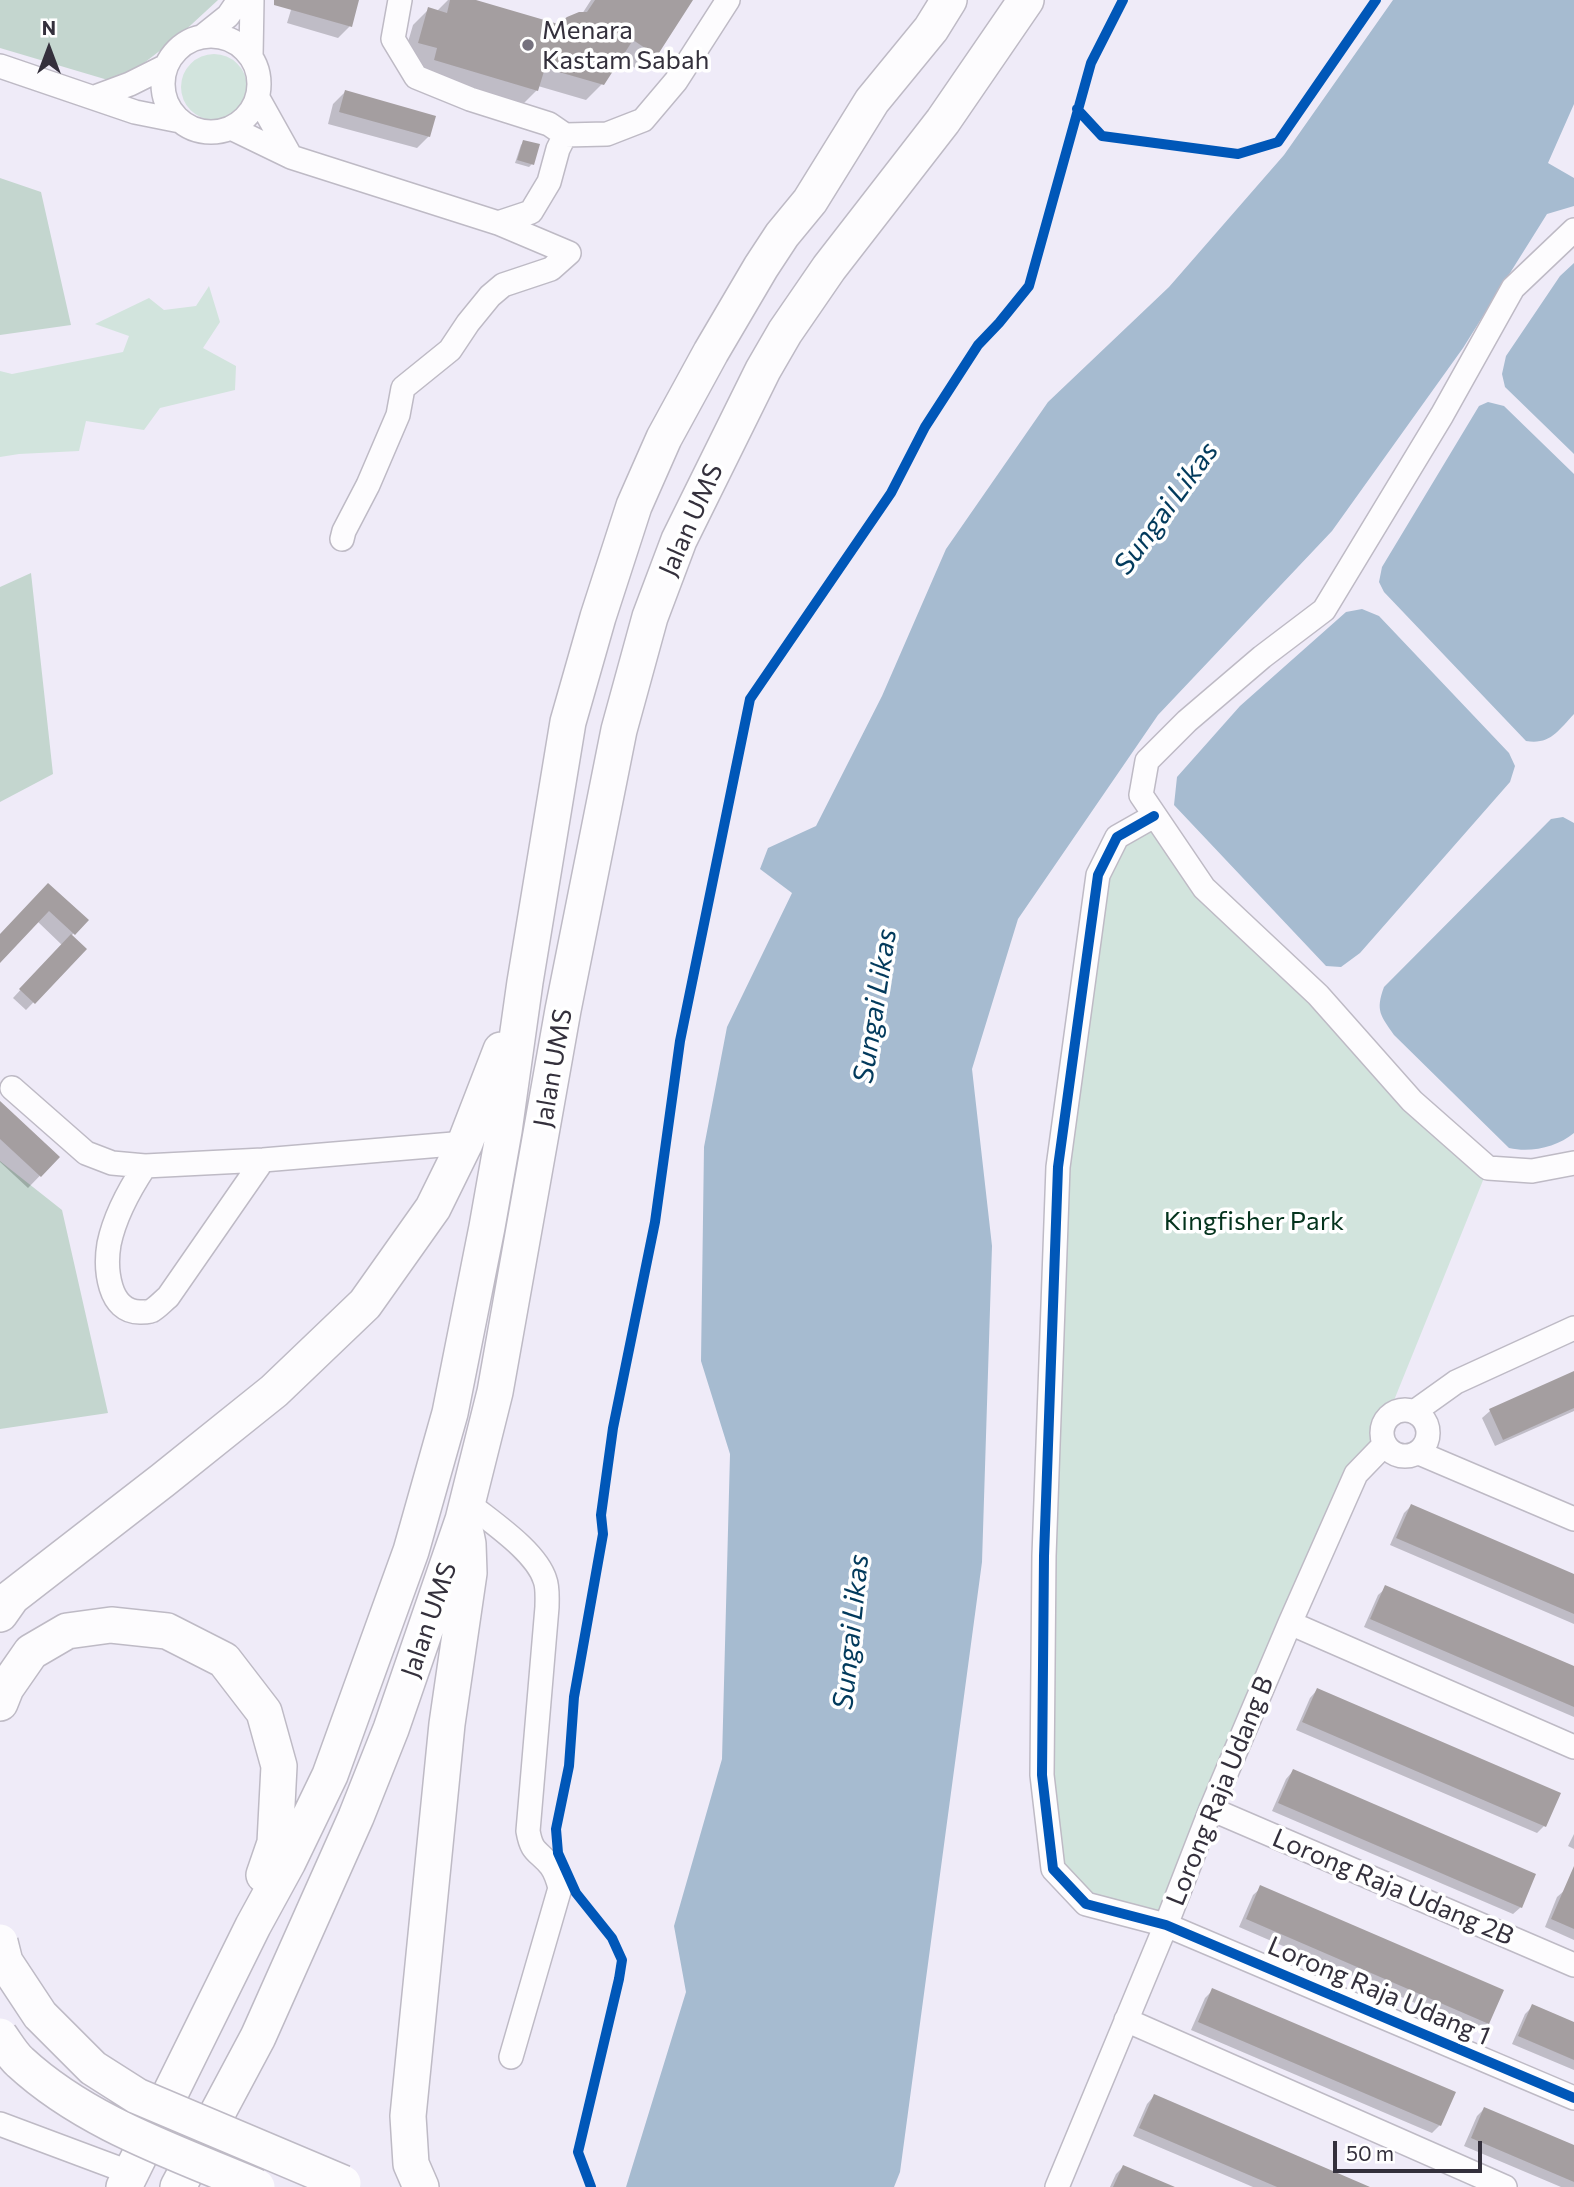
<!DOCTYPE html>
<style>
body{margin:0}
#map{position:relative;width:1574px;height:2187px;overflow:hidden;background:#efebf8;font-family:Commissioner,sans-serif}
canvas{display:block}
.north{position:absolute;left:14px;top:14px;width:70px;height:70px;-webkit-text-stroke:5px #fff;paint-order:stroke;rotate:0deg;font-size:19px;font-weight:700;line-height:28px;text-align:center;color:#34303c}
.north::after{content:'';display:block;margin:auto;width:24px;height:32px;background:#34303c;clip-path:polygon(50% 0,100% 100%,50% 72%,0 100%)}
.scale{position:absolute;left:1333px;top:2141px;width:149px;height:32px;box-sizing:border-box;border:4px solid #34303c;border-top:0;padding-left:9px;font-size:21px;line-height:24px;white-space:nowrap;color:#34303c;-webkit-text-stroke:5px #fff;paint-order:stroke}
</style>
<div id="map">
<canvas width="1574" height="2187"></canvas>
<div class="north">N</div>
<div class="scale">50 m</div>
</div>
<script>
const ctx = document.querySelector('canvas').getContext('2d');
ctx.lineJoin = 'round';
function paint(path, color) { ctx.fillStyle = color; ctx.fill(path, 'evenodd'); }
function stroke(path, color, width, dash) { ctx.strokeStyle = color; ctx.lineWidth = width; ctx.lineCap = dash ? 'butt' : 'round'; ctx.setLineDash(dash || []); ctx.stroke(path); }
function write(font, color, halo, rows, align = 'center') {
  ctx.font = font + ' Commissioner,sans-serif'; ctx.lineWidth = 7; ctx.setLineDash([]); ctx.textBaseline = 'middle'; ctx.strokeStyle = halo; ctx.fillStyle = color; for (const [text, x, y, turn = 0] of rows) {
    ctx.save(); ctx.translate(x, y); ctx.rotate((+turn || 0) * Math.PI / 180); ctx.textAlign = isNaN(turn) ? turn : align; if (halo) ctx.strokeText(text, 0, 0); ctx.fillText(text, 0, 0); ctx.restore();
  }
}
const green = new Path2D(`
 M181 87a33 33 0 1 1 66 0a33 33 0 1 1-66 0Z
 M209,286L220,322L203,348L236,366L235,390L160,408L144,430L86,421L79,451L19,454L0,457V371L12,374L123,352L129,336L95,324L149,298L164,310L196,306Z
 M1154,816L1204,888L1488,1168L1382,1430L1385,1444L1356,1474L1166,1925L1086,1904L1053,1869V1336L1094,914L1117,837Z`);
const forest = new Path2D(`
 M0,0H218L179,36L118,83L0,48Z
 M0,178L41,192L71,325L0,335Z
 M31,573L53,774L0,802V587Z
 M0,1161L62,1210L108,1413L0,1429Z`);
const water = new Path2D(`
 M1393,0H1574V104L1548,163L1574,178V206L1547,214L1463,348L1332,531L1158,715L1018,919L972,1069L992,1246L982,1562L900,2172L894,2187H626L686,1992L674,1926L722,1759L730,1454L701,1361L704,1147L727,1027L792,893L760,869L768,848L816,826L882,696L946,549L1048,402L1169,287L1284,155Z
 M1574,263V454L1505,387L1502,374L1506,356L1560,276Z
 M1488,402L1504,406L1574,474V714C1558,731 1550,745 1526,741L1384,592L1379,582L1382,567L1479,406Z
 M1362,609L1379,616L1509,753L1515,766L1510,782L1360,953L1341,967L1326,966L1174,805L1177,777L1240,706L1346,612Z
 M1563,817L1574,823V1133C1557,1147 1531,1153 1509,1148L1394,1035C1381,1016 1375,1011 1384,987L1551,819Z`);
const shadow = new Path2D(`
 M294,0H358L350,26L338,38L287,23Z
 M448,0H470L558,26L582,14L591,0H691L656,55L640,71L619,58L602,84L586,100L538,86L537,90L521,106L419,76L422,64L403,59L413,25L429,9L436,12Z
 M345,92L429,136L417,148L328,124L333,104Z
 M524,142L532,164L529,167L515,163L521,145Z
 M37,897L87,920L71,936L85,949L26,1010L13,998L62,945L37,921L0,961V936Z
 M0,1104L58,1157L28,1188L0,1162Z
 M1574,1373V1411L1495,1446L1482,1418L1490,1411Z
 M1411,1506L1574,1575V1624L1390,1545L1404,1513Z
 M1386,1588L1574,1668V1717L1364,1627L1378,1595Z
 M1317,1690L1544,1826L1537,1833L1296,1730L1310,1698Z
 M1293,1771L1521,1907L1513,1914L1272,1811L1286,1779Z
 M1574,1834V1849L1568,1846Z
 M1261,1888L1488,2023L1480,2031L1239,1927L1253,1895Z
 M1565,1890L1574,1894V1940L1545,1927L1557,1897Z
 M1213,1990L1454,2093L1440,2125L1432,2133L1191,2030L1205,1998Z
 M1532,2007L1574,2024V2070L1512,2044L1525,2014Z
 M1154,2096L1366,2187H1253L1133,2136L1147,2104Z
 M1484,2109L1574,2147V2187H1561L1464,2146L1477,2116Z
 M1123,2167L1171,2187H1110L1116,2174Z`);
const building = new Path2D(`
 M274,0H359L352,27L274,5Z
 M450,0H476L558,24L567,17L579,12H587L595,0H693L657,56L633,40L604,85L545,68L538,91L434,60L437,48L418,43L428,7L447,13Z
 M345,90L436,116L430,137L339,112Z
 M523,140L540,144L534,165L517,160Z
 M48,883L89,920L75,935L49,911L0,963V934Z
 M71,934L87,949L35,1004L19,989Z
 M0,1101L60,1157L41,1177L0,1139Z
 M1574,1371V1408L1503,1440L1489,1409Z
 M1411,1504L1574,1574V1614L1396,1538Z
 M1385,1585L1574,1666V1707L1370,1619Z
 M1317,1688L1561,1793L1546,1827L1302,1722Z
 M1293,1769L1536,1874L1522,1908L1278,1803Z
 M1574,1866V1929L1551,1919Z
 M1260,1885L1504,1990L1489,2024L1246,1919Z
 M1212,1988L1456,2092L1441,2126L1198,2022Z
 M1532,2004L1574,2022V2060L1518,2036Z
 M1154,2094L1370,2187H1277L1139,2128Z
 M1484,2107L1574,2145V2182L1471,2138Z
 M1123,2165L1175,2187H1113Z`);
const minor = new Path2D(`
 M400,0L393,39L416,77L470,99L549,124L565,135L607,134L643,120L676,81L728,0
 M163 84a48 48 0 1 1 96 0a48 48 0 1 1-96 0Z
 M203,36L228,16L239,0
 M251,56L252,0
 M0,66L135,112L180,121
 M95,97L130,84L166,66
 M258,98L291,157
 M231,128L291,157L498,223L569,253L551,269L503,285L490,296L468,323L450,350L403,388L398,415L368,485L344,531L342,539
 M498,223L531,212L549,182L558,149L565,135
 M1574,230L1513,288L1442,415L1324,610L1262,657L1187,721L1147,761L1141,795L1204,888L1318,995L1412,1101L1488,1168L1532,1171L1574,1163
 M1154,816L1117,837L1098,875L1058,1167L1044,1556L1042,1775L1053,1869L1086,1904L1166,1925L1574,2098
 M12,1088L86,1153L112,1163L145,1166L263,1160L465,1143
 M145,1166C129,1190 115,1215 109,1244C105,1268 108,1313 141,1312C143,1312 150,1312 151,1311C157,1308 163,1301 168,1297L263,1160
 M1382 1433a23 23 0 1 1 46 0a23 23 0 1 1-46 0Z
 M1414,1412L1456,1382L1574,1328
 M1419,1453L1574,1519
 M468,1503C491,1522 536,1551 545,1580C548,1588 547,1599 547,1607L528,1831C532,1854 538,1850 551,1866C556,1873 558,1880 560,1888L511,2057
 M1290,1623L1574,1747
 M1211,1809L1574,1965
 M1126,2020L1505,2187
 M0,2124L131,2173
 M1057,2187L1166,1925L1211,1809L1290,1623L1356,1474L1385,1444`);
const highway = new Path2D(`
 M0,1614L12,1597L163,1480L274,1391L365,1304L433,1208L465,1143L501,1050
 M0,1703L6,1688L31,1652L67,1631L111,1625L167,1631L224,1660L264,1712L279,1766L275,1843L264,1875
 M124,2187L253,1926L288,1862L330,1775L411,1551L450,1413L487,1227L504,1131L525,982L568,722L598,617L634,506L664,438L711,352L761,267L782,235L810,201L872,101L931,29L949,0
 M178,2187L258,2037L356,1817L391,1729L463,1520L495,1392L563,1010L619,730L650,617L679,540L763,370L785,332L829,268L943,121L1026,0
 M421,2187L411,2164L408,2116L447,1724L469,1573L468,1544L466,1534`);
const highwayBridge = new Path2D(`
 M0,1942L5,1962L40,2015L93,2068L137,2096L343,2183
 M0,2036C6,2044 12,2055 20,2062C86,2123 175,2152 257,2187`);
const cycleway = new Path2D(`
 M1077,109L1102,136L1238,154L1278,142L1376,0
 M1154,816L1117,837L1098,875L1058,1167L1044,1556L1042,1775L1053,1869L1086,1904L1166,1925L1574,2098
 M591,2187L578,2152L619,1979L622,1960L612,1938L576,1893L558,1853L556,1829L569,1766L574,1697L603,1534L601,1515L613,1428L655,1222L680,1041L750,699L891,493L925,427L978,345L999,323L1029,286L1091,63L1123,0`);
const markers = [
 [528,45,7,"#75717e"]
];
const poiNames = [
 ["Menara",542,30],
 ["Kastam Sabah",542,60]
];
const streetNames = [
 ["Jalan UMS",691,520,-66],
 ["Jalan UMS",553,1068,-80],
 ["Jalan UMS",429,1620,-71],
 ["Lorong Raja Udang B",1220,1791,-68],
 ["Lorong Raja Udang 2B",1393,1887,23],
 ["Lorong Raja Udang 1",1379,1991,23]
];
const parkNames = [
 ["Kingfisher Park",1254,1221]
];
const waterNames = [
 ["Sungai Likas",1166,508,-54],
 ["Sungai Likas",875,1006,-81],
 ["Sungai Likas",851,1632,-84]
];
paint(green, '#d2e4dd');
paint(forest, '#c4d6cf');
paint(water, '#a6bbd0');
paint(shadow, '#0003');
paint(building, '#a49ea0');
stroke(minor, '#bebac5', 26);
stroke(highway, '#bebac5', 38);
stroke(minor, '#fdfcfe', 23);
stroke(highway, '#fdfcfe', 35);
stroke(highwayBridge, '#bebac5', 38, []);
stroke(highwayBridge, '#fdfcfe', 35);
stroke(cycleway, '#0057b8', 10);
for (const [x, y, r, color] of markers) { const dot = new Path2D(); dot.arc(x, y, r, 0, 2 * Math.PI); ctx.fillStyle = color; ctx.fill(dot); stroke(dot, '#fff', 2.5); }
write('26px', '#34303c', '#fff', poiNames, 'left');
write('26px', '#34303c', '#fff', streetNames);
write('26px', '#04331d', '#fff', parkNames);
write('italic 28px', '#023a5c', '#fff', waterNames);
</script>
